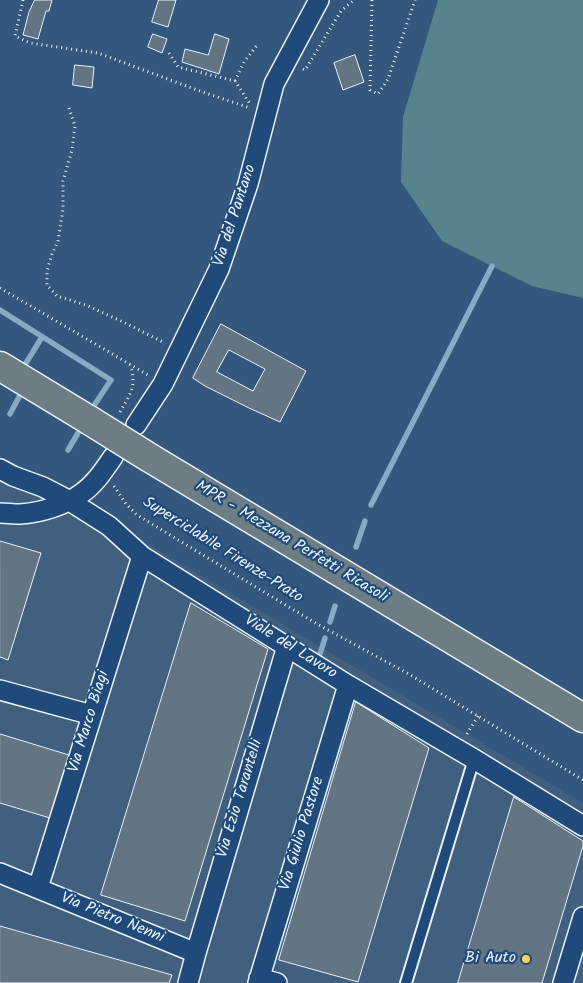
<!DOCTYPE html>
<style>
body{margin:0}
canvas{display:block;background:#33577d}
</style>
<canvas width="583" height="983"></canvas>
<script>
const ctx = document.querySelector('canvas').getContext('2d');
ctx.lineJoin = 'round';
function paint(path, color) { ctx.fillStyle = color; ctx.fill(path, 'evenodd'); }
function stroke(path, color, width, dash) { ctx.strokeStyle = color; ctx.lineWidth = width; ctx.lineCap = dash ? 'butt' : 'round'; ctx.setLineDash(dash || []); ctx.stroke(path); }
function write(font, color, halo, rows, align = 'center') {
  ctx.font = font + ' Kalam,sans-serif'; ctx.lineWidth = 4.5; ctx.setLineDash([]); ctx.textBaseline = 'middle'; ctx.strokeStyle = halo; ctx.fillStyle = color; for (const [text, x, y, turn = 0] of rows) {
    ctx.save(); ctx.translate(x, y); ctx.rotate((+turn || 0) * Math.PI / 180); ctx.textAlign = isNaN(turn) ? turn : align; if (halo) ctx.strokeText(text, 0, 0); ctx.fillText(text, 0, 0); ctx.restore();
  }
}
const built = new Path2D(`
 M0,456L583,803V983H0Z`);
const green = new Path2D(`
 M438,0H583V298L532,286L442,241L401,182L403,117Z`);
const stream = new Path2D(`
 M0,310L111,380L95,404
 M26,363L42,337
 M10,414L19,397
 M68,450L78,433
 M371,505L492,266
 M356,547L365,521
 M330,622L335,606
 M320,654L325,638`);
const building = new Path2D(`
 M35,0H52L49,11H46L38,39L23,35L29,12Z
 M159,0H176L168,27L152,22Z
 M153,34L167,39L162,53L148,47Z
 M215,34L229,39L219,74L182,62L185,49L208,55Z
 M355,55L364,82L343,90L334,63Z
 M75,65L94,67L92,88L73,85Z
 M221,324L306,371L280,422L249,408L205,386L193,378ZM229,350L265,369L253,391L217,372Z
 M0,541L41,553L8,660L0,657Z
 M191,603L268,649L185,921L101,895Z
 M356,702L429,748L358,982L279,960Z
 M0,734L69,755L50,818L0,803Z
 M514,797L583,841V846L542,983H458Z
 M0,926L172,975L169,983H0Z`);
const path = new Path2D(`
 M23,0L15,36L30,43L98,53L197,90L250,108
 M372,0L370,90L378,94L388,79L415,0
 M169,53L178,67L235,81L250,104
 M303,69L305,70L341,11L354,0
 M235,81L244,62L258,44
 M69,108L75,126L72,150L63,181V209L58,241L52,254L47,271V285L57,296L86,305L121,321L165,343
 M0,288L148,375
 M120,412C129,396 138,385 130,365
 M114,486L126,504L137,515L317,624L407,673L583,780
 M467,734L478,716`);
const service = new Path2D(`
 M406,983L474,759`);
const minor = new Path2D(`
 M136,425L163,384L219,269L248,184L274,84L319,0
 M0,469L13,476L43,487L68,500L109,526L142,556L348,685L474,759L583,826
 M0,513C6,513 13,514 20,514C40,513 66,505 82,493C95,484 104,470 113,457
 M0,690L92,715
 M0,873L196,953
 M38,888L142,556
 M259,978L277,983
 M188,983L196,953L287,646
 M258,983L348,685
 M563,983L583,917`);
const primary = new Path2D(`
 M0,366L89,420
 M150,458L583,718`);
const primaryBridge = new Path2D(`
 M89,420L150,458`);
const markers = [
 [526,959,5,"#ffd166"]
];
const streetNames = [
 ["Via del Pantano",236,216,-72],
 ["MPR - Mezzana Perfetti Ricasoli",291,543,31],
 ["Superciclabile Firenze-Prato",222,551,32],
 ["Viale del Lavoro",290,648,32],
 ["Via Marco Biagi",90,722,-73],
 ["Via Ezio Tarantelli",241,799,-73],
 ["Via Giulio Pastore",303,834,-73],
 ["Via Pietro Nenni",112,919,22]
];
const poiNames = [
 ["Bi Auto",516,959]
];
paint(built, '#41607f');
paint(green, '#57838c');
stroke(stream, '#86abc2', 5.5);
paint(building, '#637483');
stroke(building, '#e8f1f8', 1);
stroke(service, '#e8f1f8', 14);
stroke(minor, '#e8f1f8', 22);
stroke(primary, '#e8f1f8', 31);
stroke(path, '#e8f1f8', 3, [1, 4]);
stroke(service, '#1f4a7a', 10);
stroke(minor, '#1f4a7a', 19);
stroke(primary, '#6d7d84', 28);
stroke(primaryBridge, '#e8f1f8', 31, []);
stroke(primaryBridge, '#6d7d84', 28);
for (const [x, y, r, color] of markers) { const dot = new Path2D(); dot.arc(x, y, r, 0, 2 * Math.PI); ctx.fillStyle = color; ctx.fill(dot); stroke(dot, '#1f4a7a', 2); }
write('16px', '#e8f1f8', '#1f4a7a', streetNames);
write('16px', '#e8f1f8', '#1f4a7a', poiNames, 'right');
</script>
